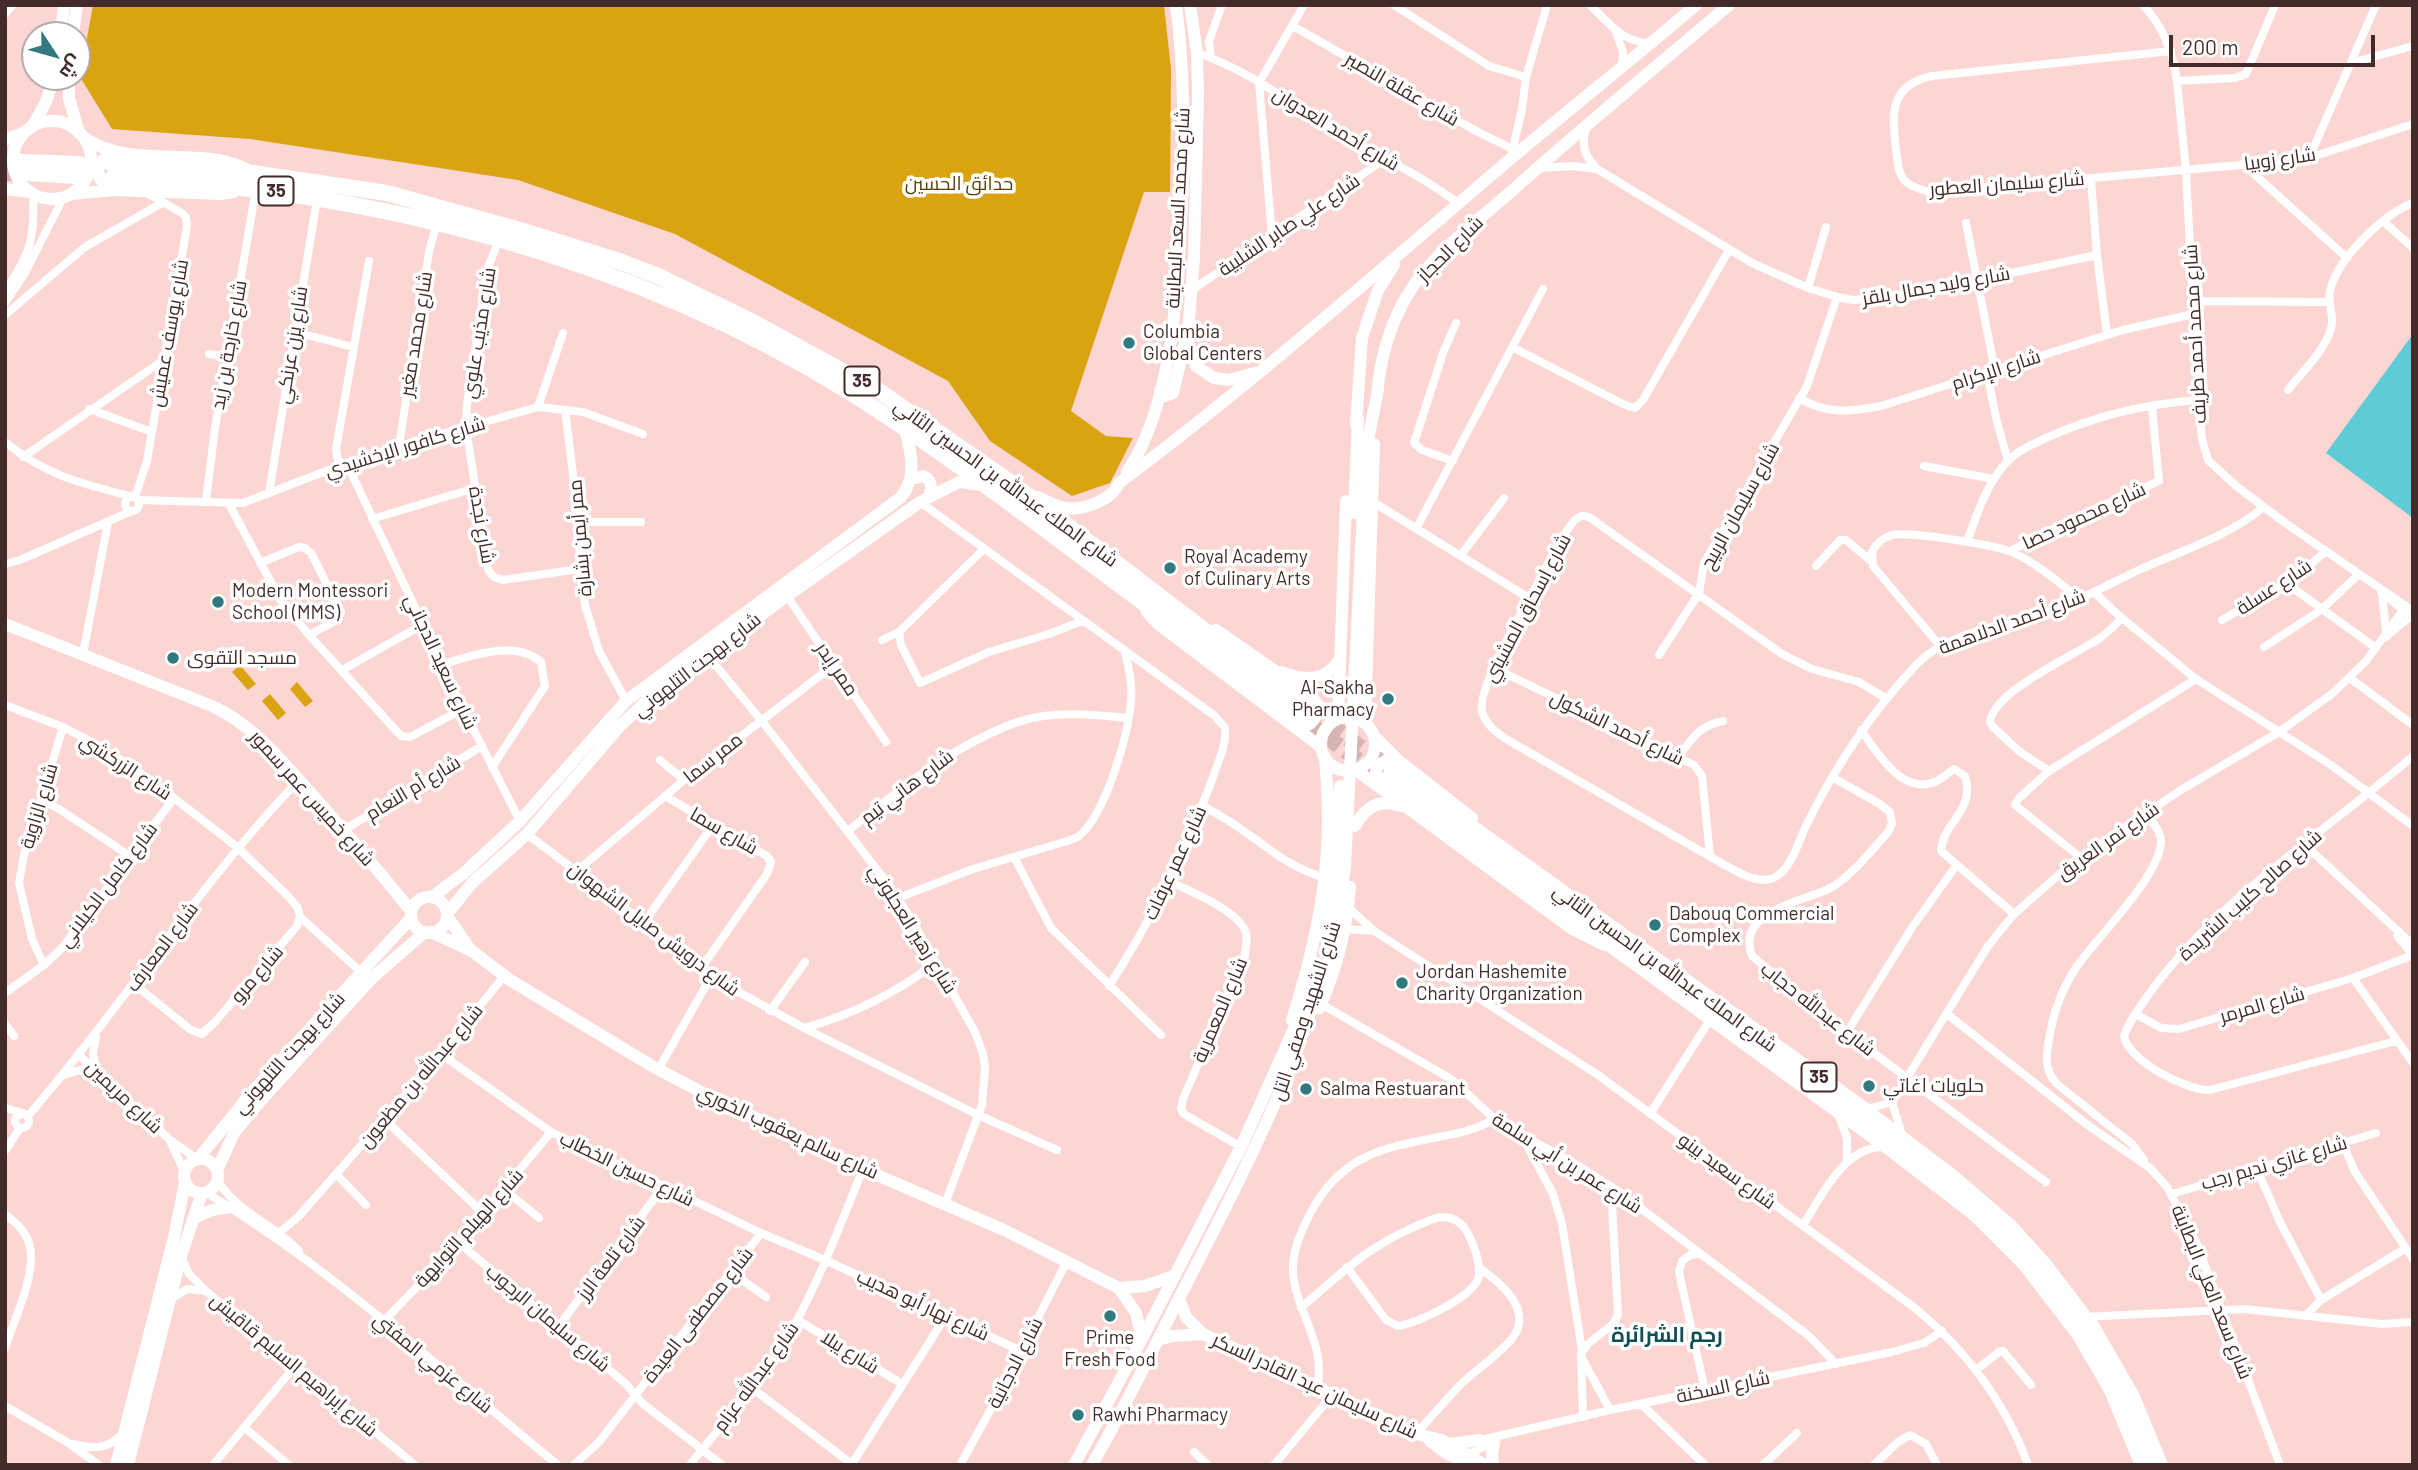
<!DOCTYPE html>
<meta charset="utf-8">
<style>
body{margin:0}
#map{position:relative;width:2418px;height:1470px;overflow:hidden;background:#fbd6d3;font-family:Barlow,Cairo,sans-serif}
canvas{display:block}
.frame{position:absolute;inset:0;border:7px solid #422b29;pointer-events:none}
.north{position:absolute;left:21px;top:21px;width:70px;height:70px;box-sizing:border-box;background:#fff;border:2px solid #b3aaa9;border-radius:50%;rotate:126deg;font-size:19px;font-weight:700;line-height:28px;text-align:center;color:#422b29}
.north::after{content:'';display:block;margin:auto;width:24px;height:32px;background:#30797f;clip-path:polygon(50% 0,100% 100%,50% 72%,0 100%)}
.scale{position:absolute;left:2169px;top:35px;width:206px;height:32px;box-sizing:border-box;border:4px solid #422b29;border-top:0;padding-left:9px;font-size:21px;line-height:24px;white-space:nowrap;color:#422b29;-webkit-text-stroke:5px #fff;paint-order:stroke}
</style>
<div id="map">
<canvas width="2418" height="1470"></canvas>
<div class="frame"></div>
<div class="north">ش</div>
<div class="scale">200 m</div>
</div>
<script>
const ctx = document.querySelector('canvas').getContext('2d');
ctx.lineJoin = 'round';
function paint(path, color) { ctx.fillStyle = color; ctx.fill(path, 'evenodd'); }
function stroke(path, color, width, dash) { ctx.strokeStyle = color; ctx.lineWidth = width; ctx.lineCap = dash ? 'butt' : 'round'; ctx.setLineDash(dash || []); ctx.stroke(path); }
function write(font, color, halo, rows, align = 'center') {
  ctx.font = font + ' Barlow,Cairo,sans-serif'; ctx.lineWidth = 7; ctx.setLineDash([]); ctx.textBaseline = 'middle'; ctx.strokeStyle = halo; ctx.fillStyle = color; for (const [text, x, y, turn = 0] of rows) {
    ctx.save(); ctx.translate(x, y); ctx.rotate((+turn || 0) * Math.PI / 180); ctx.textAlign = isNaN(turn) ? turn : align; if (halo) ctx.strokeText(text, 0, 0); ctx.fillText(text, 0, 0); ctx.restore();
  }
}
const green = new Path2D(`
 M93,5H1164L1171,69L1170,192H1144L1071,411L1106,436L1133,438L1110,483L1072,496L990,441L948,381L675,234L518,180L250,139L112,129L80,77Z
 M240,665L256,684L248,690L232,672Z
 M297,682L313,701L305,707L290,689Z
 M270,694L286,713L278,720L262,701Z`);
const water = new Path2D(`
 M2413,334V518L2326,453Z`);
const highwayTunnel = new Path2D(`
 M5,162H21
 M5,173H25
 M1309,710L1392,770
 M1307,722L1385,780`);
const street = new Path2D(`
 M1394,5L1489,66L1526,77
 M1590,5C1611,25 1620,40 1650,44
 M2143,5C2163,26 2173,53 2177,81L2186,171L2198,400L2202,439L2208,460L2236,486L2288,525L2413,611
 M5,14L13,5
 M1293,26L1478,132L1513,149
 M1616,32L1623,52L1622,67
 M2171,51L1932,76C1889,85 1892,114 1896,150C1898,160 1897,173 1905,181C1911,187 1922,190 1930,192L2287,161L2309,158L2413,124
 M1197,53C1247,69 1289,103 1334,129C1375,154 1421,175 1459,204
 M1211,58L1209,41L1222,5
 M2351,63L2413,46
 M2177,81L2235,78L2246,74L2275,5
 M1586,127C1581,146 1584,155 1597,169L1752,263L1808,288L1837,297L1853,300L1907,295L2097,255
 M1512,152L1522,109L1526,77L1547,5
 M2309,158L2376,5
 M2243,164L2347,258
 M1540,168L1572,166L1597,169
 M2091,179L2097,255L2107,335
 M2383,221L2413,248
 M1966,223L1995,371
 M1272,236L1259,83L1304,5
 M499,240L488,267L485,284L467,404L466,427L488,570L494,577L503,580L580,569
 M1808,288L1826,227
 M5,290C31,255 35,236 33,194
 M1192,290L1385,159
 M2193,301L2329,302
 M5,303L25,273L64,196
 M5,315L85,247L162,203
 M295,332L353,347
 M1514,348L1625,405L1635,408L1643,400L1729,250
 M209,354L227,357
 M1987,374L1997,422L2008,461
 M2288,390C2302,372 2325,351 2331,328C2335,316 2327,304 2330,291C2337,259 2382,215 2413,203
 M1799,398C1828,415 1849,412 1881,406L2123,330L2193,314
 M538,407L563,333
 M89,409L152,432
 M565,410L579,522L580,569L585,605L599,651L626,701
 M5,442C45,475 82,484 130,496
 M399,446L429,252L437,222
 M23,457L165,359
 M1453,461L1422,450L1414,443L1443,353L1456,323
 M347,464L463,709L520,821
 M339,466L336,449L369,261
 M1924,466L1994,479
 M269,493L317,199
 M125 504a7 7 0 1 1 14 0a7 7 0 1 1-14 0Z
 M135,497L147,461L187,226L186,217L182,213L145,192
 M139,500L243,503L339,466L399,446L538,407L583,412L643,434
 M206,501L215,428L256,189
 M920,502L1215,716L1225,728C1227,746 1217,763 1212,780C1185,852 1151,921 1109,986
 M1373,502L1529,598
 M229,504L281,601L309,635L401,736L410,737L463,709
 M372,519L475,488
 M579,522H641
 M1417,527L1543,289
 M1967,542C1977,514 1987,481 2009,460C2019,450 2033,444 2046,438C2094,416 2145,404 2198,400
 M2010,551L2073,519L2159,481L2152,407
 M1461,555L1504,498
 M260,563L299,547L305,548L311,553L341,612L337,620L309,635
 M5,564L20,560L132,511
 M1816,566L1840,540H1846L1871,561
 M2286,583L2376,648
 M2381,592L2413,618
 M2095,593L2116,613L2196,679L2331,765L2413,826
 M2382,593L2386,632
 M787,596L886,742
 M2122,618C2114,626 2107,634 2097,640C2072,656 1993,692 1990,722L1993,727L2020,752L2049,771L2196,679
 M2222,620L2297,576L2325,552
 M899,632L901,645L920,683L989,652L1049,634L1082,621
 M2386,637L2413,614
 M882,640L899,632L984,549
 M1940,646L1873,566L1872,552C1876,543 1882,538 1892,535C1908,531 1997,545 2014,553C2039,565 2058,582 2080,599
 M2264,647L2321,610L2358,575
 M83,654L108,522
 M1659,655L1699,593L1704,563L1807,386L1837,297
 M708,656L761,720L885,880L910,917L975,1032L983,1054L985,1068L982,1105L945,1204
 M443,664C471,656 516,639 541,662L545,686L492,767
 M1494,668L1694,765L1702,776L1710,856
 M342,670L424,624
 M2350,678L2413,725
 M1887,699L1859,682L1812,669L1782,654L1589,517C1585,516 1583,515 1579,517C1567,523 1544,571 1537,585C1524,607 1477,689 1482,711C1485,724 1496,732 1506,739L1723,864C1738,872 1760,887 1777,876C1792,867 1799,840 1806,826C1835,766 1872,712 1917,664C1947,632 2004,626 2044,613C2078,602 2109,584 2141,569C2183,550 2227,537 2264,507
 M5,705L63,727L96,744L132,767L174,798L237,847L288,896L298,908L300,917L297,926L215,1022L202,1034L191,1030L134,984
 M1861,730C1877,753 1902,795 1935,782C1942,779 1948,773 1954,769L1965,776C1976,811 1942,823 1941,851L2014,914
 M1678,757C1693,738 1698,726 1723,721
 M660,760L684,780
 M2049,771L2018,799L2015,805L2081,858
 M1832,777L1878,803L1890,812L1892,824L1889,831C1873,849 1855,872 1834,886C1810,901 1734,909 1752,956L1815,1009L2046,1182
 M665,796L767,856L771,862L767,874L702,967
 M42,800L59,809L130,856
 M1202,805C1213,812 1225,818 1235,825C1267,846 1287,867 1325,878
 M344,830L482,746
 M848,831C894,794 937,758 991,733C1006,726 1020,720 1037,717C1067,712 1098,715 1128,718
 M527,834L728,986L804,1028C852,1015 896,993 935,963
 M2305,845L2413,945
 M1014,857L1051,928L1161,1035
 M577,871L684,780L834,665
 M1168,881C1189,891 1239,910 1246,933C1248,939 1245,948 1245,955L1183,1099L1181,1109L1184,1114L1241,1147
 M898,898L973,869L1064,842C1070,840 1075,839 1079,836C1106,814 1128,735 1131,701C1133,685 1129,668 1125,653
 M1349,908L1374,931L1598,1075L1915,1308C1965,1349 2006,1403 2028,1465
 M300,917L361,972
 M645,921L713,825
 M1344,929L1374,931
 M2397,936L2413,955
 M44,965L32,939L19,883L24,855L63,727
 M2353,978L2413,1063
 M5,993L44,965L63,947L174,798
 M1321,1004L1451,1079L1498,1122L1579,1166L1618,1191L1809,1336L1836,1364
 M770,1011L805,962
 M1947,1014L2089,1126L2150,1168L2167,1187L2197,1244L2280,1465
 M2136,1014L2161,1028L2179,1029L2353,978L2413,955
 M5,1024L14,1036
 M804,1028L980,1116L1057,1150
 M1847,1032L1913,926L1953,870
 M2396,1041L2210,1090C2187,1091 2127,1060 2124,1036C2130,1019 2142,1004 2152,990C2219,898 2327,831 2413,756
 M441,1054L551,1132L761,1233L825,1260L1021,1351
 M79,1055L169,1139L197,1159
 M658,1070L712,975
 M64,1075L83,1069L96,1070L93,1054L96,1037
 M1892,1102L1902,1135
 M5,1108L23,1113
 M1864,1110L1892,1102L1988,946L2014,914L2062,872L2119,831L2181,790L2279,732L2333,693L2366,661L2406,606
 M15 1121a7 7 0 1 1 14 0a7 7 0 1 1-14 0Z
 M1650,1114L1711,1018
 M1838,1114L1847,1138V1162
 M28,1116C122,1007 199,884 299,780
 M384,1119L484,1214
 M1522,1136L1553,1194L1562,1224L1582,1350
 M170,1141L184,1171
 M2343,1144L2355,1172L2413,1259
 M5,1151L20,1128
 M2144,1160L2132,1144L2057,1084C2044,1070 2046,1057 2049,1039C2053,1014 2061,991 2075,969C2095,939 2161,876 2161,841C2161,831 2152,822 2146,814
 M2256,1167L2280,1222L2321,1300
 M336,1174L366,1205
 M217,1179C232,1209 276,1226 299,1251
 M505,1190L539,1218
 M205,1192C331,1268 444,1372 558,1465
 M2172,1194L2376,1133
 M5,1214C15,1222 25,1230 29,1243C38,1271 14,1320 5,1348
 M1803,1225C1822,1196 1845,1144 1886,1147
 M274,1237L298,1217L336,1174L441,1054L504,976
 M459,1243L626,1384L642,1403L722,1465
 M1698,1254L1690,1255L1682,1261L1679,1272L1705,1391
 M181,1256L189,1274L206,1291L415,1465
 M731,1272L766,1297
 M170,1300L187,1289L206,1291
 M1301,1308C1347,1267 1376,1240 1436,1218C1461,1213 1469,1232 1476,1253C1478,1262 1481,1270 1478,1279C1471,1298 1417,1323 1398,1326L1386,1320L1347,1267
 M2305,1316L2321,1300L2406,1248
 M2084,1317L2244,1309L2382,1324L2413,1322
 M798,1320L902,1384
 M383,1322L459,1243L551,1132
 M558,1327L663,1187
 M1582,1358L1610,1410
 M1976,1370L1999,1352L2003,1351L2031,1385
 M1317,1386C1327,1346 1296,1312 1293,1273C1292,1251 1301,1231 1311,1212C1341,1156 1381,1148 1439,1137C1459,1133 1476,1130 1494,1119
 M752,1388L853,1465
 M1641,1404L1705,1465
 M5,1406L67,1442L99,1465
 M1583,1417L1581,1353L1588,1344L1613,1324L1618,1315L1611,1186
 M245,1428L289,1465
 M1416,1434C1431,1417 1445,1401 1460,1385C1473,1372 1514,1344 1518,1328C1526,1302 1497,1281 1480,1268
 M1477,1441L1610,1410L1892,1352L1924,1343L1942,1331
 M73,1444C93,1449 108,1450 122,1434
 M1194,1452L1208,1465
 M1467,1455L1496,1441
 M852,1464L946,1316
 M213,1465L295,1366
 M574,1465L599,1442L761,1233
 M690,1465C720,1425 757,1389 783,1345C816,1290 839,1228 863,1169
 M960,1465L996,1400L1067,1261
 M1274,1465L1333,1394
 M1763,1465L1797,1433
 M1874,1465L1898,1442L1910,1435L1926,1444L1937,1465`);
const secondary = new Path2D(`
 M1190,5L1197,53L1198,94L1194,257L1188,332L1189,348L1196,366L1214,378L1228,380L1255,373
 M61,35L64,5
 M73,35L77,5
 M69,77V98L79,133
 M13 160a39 39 0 1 1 78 0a39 39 0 1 1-78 0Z
 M32,127L46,102L54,77
 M83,137C132,171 199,144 248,170
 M5,140L25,132
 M5,189L31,192
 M115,190L100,179L98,169L103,160L119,153
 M71,194L115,190L220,194L234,192
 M1160,391L1164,396L1173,393L1186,338
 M1377,395C1380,357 1392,316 1414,285C1441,247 1480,219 1514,189C1584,126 1657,66 1729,5
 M1356,425L1362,338L1378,290L1394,265
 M1127,472C1174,403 1178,285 1181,203C1184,137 1185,71 1176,5
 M911,479L923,476C933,480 932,488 929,497
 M1038,497C1046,501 1056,506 1065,508C1083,511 1112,500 1119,483C1254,382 1380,270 1508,161C1570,109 1634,58 1696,5
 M1354,513L1358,419
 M1147,612L1158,624L1321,747
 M5,624L212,706C252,724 280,759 309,791C344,830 378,870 411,911
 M1216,630L1272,669L1336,719
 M1281,672C1303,680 1325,683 1339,660
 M1321 744a27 27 0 1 1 54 0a27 27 0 1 1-54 0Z
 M1338,718L1346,501
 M1365,722L1374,444
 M1295,727C1311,729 1321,716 1315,701
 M1374,736L1399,761L1472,818
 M1356,770L1572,929L1604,945
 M1379,786L1375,776L1377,766L1389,759L1399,761
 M1355,826C1365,808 1379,798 1400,806
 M432,897L464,873L520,821L626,701L900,498C918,478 911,452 905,429
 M411 915a18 18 0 1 1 36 0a18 18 0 1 1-36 0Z
 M447,914L472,883L527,834L619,727L655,693L787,596L920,502L959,482L983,485
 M447,916L471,951
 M431,932L472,951L510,980L652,1066L705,1094L863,1169L1004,1230L1119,1288L1136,1313L1142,1339
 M1324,935L1334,886L1340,786
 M1319,1008C1336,971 1347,928 1350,887
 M1292,1020C1320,931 1335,853 1325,759
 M184 1176a17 17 0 1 1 34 0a17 17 0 1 1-34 0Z
 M198,1159L252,1092L411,918
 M217,1170L234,1133L256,1106L372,978L425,932
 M194,1218L212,1210L230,1207
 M1119,1288L1145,1286L1174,1276
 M1179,1298L1186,1317L1203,1334L1416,1434L1441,1440L1485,1465
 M1158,1340L1172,1336L1203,1334
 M1430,1441L1446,1453L1472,1465
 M1449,1444L1480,1440
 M116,1465L174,1237L185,1183
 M128,1465L181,1256L202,1193
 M1074,1465L1142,1339L1241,1147L1301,1013
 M1092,1465C1127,1403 1158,1339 1190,1277C1257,1147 1326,1013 1345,867L1366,450L1378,390
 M1493,1465L1492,1454L1494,1443`);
const highway = new Path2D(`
 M21,162L79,164
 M113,165L253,173L387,193L520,230L619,261L658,276L751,321L879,391L1013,484L1309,710
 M25,173L76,176
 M112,178C368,188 633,257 851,393C948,454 1037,524 1129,592C1187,635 1245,676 1303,719
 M1392,770L1864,1110L1953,1178L2010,1227L2045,1266L2093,1329L2132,1397L2160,1465
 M1385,780L1889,1147L1977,1215L2025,1263L2080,1335L2111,1388L2143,1465`);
const markers = [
 [1129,343,7,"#30797f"],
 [1170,568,7,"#30797f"],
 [218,602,7,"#30797f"],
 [173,658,7,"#30797f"],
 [1388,699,7,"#30797f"],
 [1655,925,7,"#30797f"],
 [1402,983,7,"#30797f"],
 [1869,1086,7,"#30797f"],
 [1306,1089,7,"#30797f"],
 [1110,1316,7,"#30797f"],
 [1078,1415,7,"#30797f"]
];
const shields = [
 [276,191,35],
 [862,381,35],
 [1819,1077,35]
];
const shieldNames = [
 ["35",276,191],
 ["35",862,381],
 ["35",1819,1077]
];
const streetNames = [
 ["شارع عقلة النصير",1402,89,30],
 ["شارع أحمد العدوان",1336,129,31],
 ["شارع زوبيا",2280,159,-8],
 ["شارع سليمان العطور",2007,184,-4],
 ["شارع محمد السعد البطاينة",1178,208,-87],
 ["شارع علي صابر الشلبية",1289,225,-34],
 ["شارع الحجاز",1450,249,-45],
 ["شارع وليد جمال بلقز",1936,286,-10],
 ["شارع يوسف عميش",169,333,-80],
 ["شارع مذيب علوي",479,333,-81],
 ["شارع محمد مغير",416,334,-81],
 ["شارع محمد أحمد طريف",2195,334,-93],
 ["شارع خارجة بن زيد",229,345,-80],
 ["شارع يزن عرنكي",292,345,-81],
 ["شارع الإكرام",1996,370,-18],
 ["شارع كافور الإخشيدي",405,447,-17],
 ["شارع الملك عبدالله بن الحسين الثاني",1006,483,36],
 ["شارع سليمان الربيح",1740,506,-61],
 ["شارع محمود حصا",2084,516,-25],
 ["شارع نجدة",482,525,80],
 ["ممر أيمن بشارة",580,538,-95],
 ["شارع عسلة",2274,587,-33],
 ["شارع إسحاق المشيني",1527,608,-62],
 ["شارع أحمد الدلاهمة",2012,622,-20],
 ["شارع سعيد الدجاني",441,662,65],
 ["شارع بهجت التلهوني",697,665,-38],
 ["ممر إبدر",837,669,56],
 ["شارع أحمد الشكول",1617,728,26],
 ["ممر سما",713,758,-38],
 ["شارع الزركشي",126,767,33],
 ["شارع هاني تيم",907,787,-37],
 ["شارع أم النعام",413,788,-31],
 ["شارع خميس عمر سمور",312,798,48],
 ["شارع الزاوية",39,806,-73],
 ["شارع سما",724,831,30],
 ["شارع نمر العريق",2108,841,-35],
 ["شارع عمر عرفات",1175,863,-65],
 ["شارع كامل الكيلاني",108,885,-53],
 ["شارع صالح كليب الشريدة",2250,895,-42],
 ["شارع درويش صايل الشهوان",654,929,37],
 ["شارع زهير العجلوني",913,929,58],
 ["شارع المعارف",162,947,-53],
 ["شارع الملك عبدالله بن الحسين الثاني",1665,968,36],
 ["شارع مرو",257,974,-49],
 ["شارع المرمر",2262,1005,-16],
 ["شارع عبدالله حجاب",1818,1009,38],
 ["شارع المعمرية",1220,1010,-67],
 ["شارع الشهيد وصفي التل",1306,1011,-72],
 ["شارع بهجت التلهوني",289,1053,-48],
 ["شارع عبدالله بن مظعون",421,1076,-50],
 ["شارع مريمين",124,1097,43],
 ["شارع سالم يعقوب الخوري",788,1132,25],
 ["شارع عمر بن أبي سلمة",1567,1163,32],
 ["شارع غازي نديم رجب",2274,1163,-16],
 ["شارع حسين الخطاب",627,1169,26],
 ["شارع سعيد بينو",1727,1171,36],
 ["شارع الهيلم التوايهة",469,1228,-48],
 ["شارع تلعة الرز",611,1258,-53],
 ["شارع سعد العلي البطاينة",2212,1292,68],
 ["شارع نهار أبو هديب",923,1305,25],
 ["شارع مصطفى العيدة",698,1315,-52],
 ["شارع سليمان الرجوب",548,1318,40],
 ["شارع يبلا",850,1352,32],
 ["شارع عزمي المفتي",433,1363,39],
 ["شارع الدجانية",1015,1363,-63],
 ["شارع إبراهيم السليم قاقيش",294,1365,40],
 ["شارع عبدالله عزام",756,1377,-54],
 ["شارع سليمان عبد القادر السكر",1315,1386,25],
 ["شارع السخنة",1723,1387,-12]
];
const parkNames = [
 ["حدائق الحسين",959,184]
];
const poiNames = [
 ["Columbia",1143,332],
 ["Global Centers",1143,354],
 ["Royal Academy",1184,557],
 ["of Culinary Arts",1184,579],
 ["Modern Montessori",232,591],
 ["School (MMS)",232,613],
 ["مسجد التقوى",187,658],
 ["Al-Sakha",1374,688,"right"],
 ["Pharmacy",1374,710,"right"],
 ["Dabouq Commercial",1669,914],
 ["Complex",1669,936],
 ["Jordan Hashemite",1416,972],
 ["Charity Organization",1416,994],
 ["حلويات اغاتي",1883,1086],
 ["Salma Restuarant",1320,1089],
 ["Prime",1110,1338,"center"],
 ["Fresh Food",1110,1360,"center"],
 ["Rawhi Pharmacy",1092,1415]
];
const neighbourhoodNames = [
 ["رجم الشرائرة",1667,1335]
];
paint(green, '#daa312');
paint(water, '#5dccd6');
stroke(highwayTunnel, '#d6b4b1', 16, [16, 8]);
stroke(street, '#fff', 8);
stroke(secondary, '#fff', 12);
stroke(highway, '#fff', 16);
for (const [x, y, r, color] of markers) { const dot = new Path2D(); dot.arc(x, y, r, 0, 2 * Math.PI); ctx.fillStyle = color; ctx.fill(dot); stroke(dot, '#fff', 2.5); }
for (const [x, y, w] of shields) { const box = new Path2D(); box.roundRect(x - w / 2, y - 14.5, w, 29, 5); ctx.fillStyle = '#fff'; ctx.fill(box); stroke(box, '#422b29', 2); }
write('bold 18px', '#422b29', null, shieldNames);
write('19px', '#422b29', '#fff', streetNames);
write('19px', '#5c4305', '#fff', parkNames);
write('19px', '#422b29', '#fff', poiNames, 'left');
write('bold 21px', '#114f54', '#fff', neighbourhoodNames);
</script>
